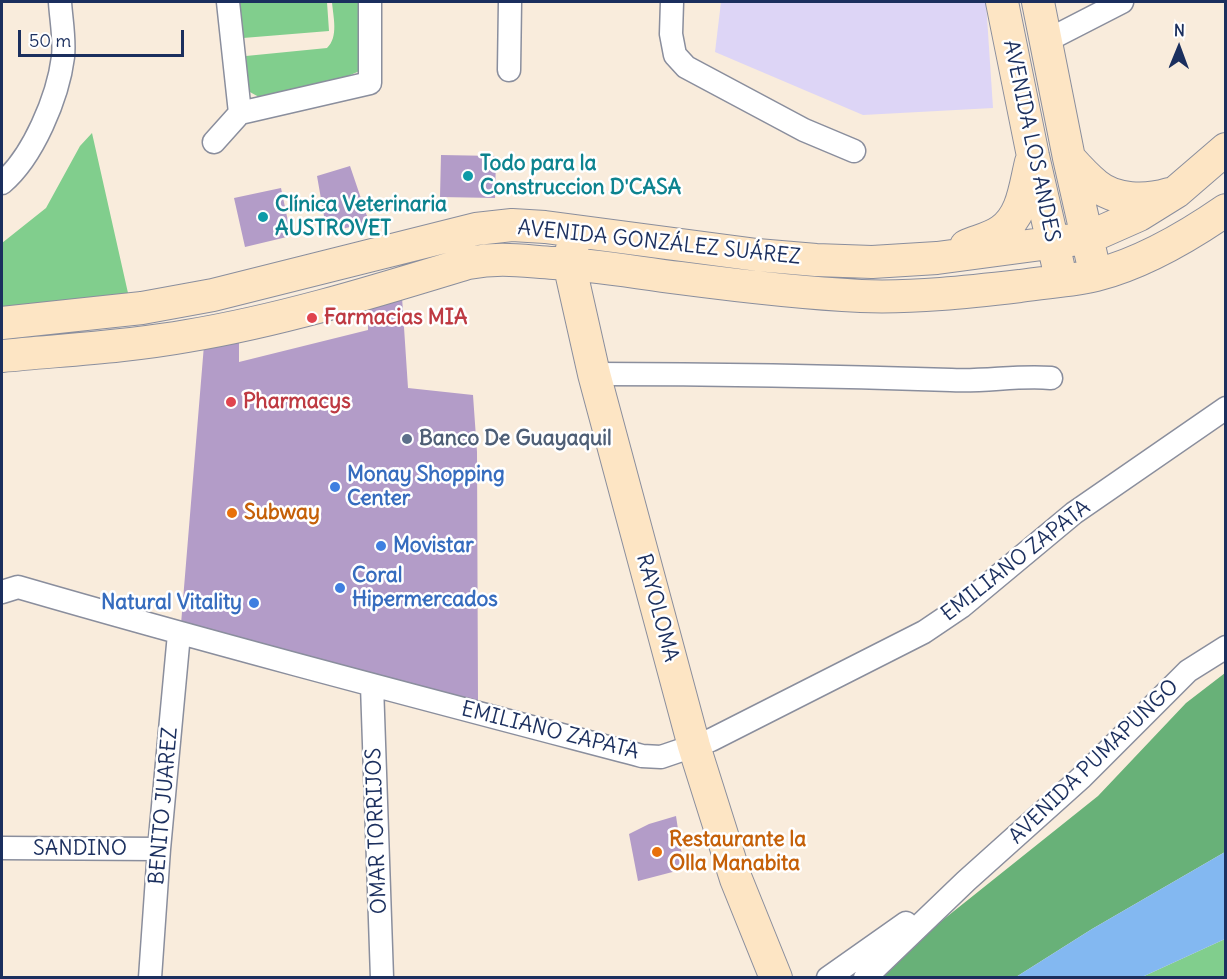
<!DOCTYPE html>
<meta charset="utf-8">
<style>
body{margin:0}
#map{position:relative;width:1227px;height:979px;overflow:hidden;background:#f9ecdc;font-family:Delius,sans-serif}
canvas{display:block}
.frame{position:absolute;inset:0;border:3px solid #1b2f5e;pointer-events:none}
.north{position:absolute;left:1149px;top:18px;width:60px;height:60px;-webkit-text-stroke:4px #fff;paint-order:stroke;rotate:1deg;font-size:16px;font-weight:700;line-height:24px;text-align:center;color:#1b2f5e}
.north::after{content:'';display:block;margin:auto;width:21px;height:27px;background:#1b2f5e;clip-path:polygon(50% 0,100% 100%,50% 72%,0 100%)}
.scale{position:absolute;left:18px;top:30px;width:166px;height:27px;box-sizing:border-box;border:3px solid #1b2f5e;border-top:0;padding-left:8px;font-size:18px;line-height:21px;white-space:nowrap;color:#1b2f5e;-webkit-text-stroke:4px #fff;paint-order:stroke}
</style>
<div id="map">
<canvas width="1227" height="979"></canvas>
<div class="frame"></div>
<div class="north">N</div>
<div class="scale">50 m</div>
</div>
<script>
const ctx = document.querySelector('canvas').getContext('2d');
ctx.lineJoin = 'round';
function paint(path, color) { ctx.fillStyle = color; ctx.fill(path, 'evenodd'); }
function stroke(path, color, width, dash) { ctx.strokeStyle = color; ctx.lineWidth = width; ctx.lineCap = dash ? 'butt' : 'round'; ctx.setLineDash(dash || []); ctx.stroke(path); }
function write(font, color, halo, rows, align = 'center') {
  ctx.font = font + ' Delius,sans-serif'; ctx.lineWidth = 5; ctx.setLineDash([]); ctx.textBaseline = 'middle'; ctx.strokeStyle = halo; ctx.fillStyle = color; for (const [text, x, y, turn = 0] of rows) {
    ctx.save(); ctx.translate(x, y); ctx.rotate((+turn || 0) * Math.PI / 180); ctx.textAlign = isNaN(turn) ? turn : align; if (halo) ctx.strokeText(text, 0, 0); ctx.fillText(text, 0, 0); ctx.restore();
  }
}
const built = new Path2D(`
 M721,2H986L993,108L863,115L715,52Z`);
const green = new Path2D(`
 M240,2H327L329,31L243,38Z
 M332,2H359L362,70L348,76L259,97L248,91L246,56L327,48C339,37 333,16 332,2Z
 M92,133L128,293L2,308V243L46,208L80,146Z
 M1225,939V977H1142Z`);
const forest = new Path2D(`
 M1225,673V852L1092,929L1016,977L880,978L924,935L1098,796L1186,703Z`);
const water = new Path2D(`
 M1225,852V939L1142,977H1016L1092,929Z`);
const building = new Path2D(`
 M441,155L496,156L495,198L440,197Z
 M350,166L369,222L327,233L317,176Z
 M281,188L291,236L245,247L234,198Z
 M402,297L408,388L473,395L477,452L478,703L181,624L204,345L239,338V362L368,330V305Z
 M676,816L684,869L638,881L629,834L649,824Z`);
const minor = new Path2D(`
 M228,2L240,113L370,83V2
 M672,2L671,34L675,55L686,67L804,130L854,151
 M1046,41L1122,2
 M509,70L510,2
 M214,142L240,113
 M2,183C33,157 58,97 63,57C65,39 61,19 60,2
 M594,374C713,374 832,376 951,380C985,382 1018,375 1051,378
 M2,592L18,587C225,647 433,701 642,756L661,757L711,740L924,632L961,607L1074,513L1226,408
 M372,685L382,978
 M2,848L159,849
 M150,978L159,849L179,634
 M828,978L906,923
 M865,978L966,881L1082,777L1188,671L1226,647`);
const secondary = new Path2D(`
 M1002,2L1033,156L1058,265
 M1038,2L1069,158L1092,259
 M1069,158C1077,167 1086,177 1096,185C1115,201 1146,201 1169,194
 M573,244L569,263L594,374L694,746L736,879L776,978
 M966,246C977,241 992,238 1001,231C1023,216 1025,186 1031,162
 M2,323L142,308L213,295L476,229L512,225L545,227L757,255L816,260L872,262L937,258L1087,238L1139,215L1176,192L1226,149
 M2,356C63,350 126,347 187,336C283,320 376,291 468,263C501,257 522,261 554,263C597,265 638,273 680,278C741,286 801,293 861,296C914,298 968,292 1020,286C1045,282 1072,281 1096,275C1143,263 1187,237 1226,210`);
const markers = [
 [468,176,6,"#0f9aa8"],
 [263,217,6,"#0f9aa8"],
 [312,318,6,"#e0444e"],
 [231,402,6,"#e0444e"],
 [407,439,6,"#5c6f8a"],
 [335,487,6,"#3f7fe0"],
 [232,513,6,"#e8710a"],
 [381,546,6,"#3f7fe0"],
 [340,588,6,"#3f7fe0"],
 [254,603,6,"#3f7fe0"],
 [657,852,6,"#e8710a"]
];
const streetNames = [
 ["AVENIDA LOS ANDES",1031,141,78],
 ["AVENIDA GONZÁLEZ SUÁREZ",659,243,6],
 ["EMILIANO ZAPATA",1016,561,-38],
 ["RAYOLOMA",657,608,75],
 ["EMILIANO ZAPATA",550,731,14],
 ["AVENIDA PUMAPUNGO",1094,762,-44],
 ["BENITO JUAREZ",164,806,-85],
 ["OMAR TORRIJOS",377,831,-92],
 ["SANDINO",80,849]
];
const cultureNames = [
 ["Todo para la",480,164],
 ["Construccion D'CASA",480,188],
 ["Clínica Veterinaria",275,205],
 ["AUSTROVET",275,229]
];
const healthNames = [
 ["Farmacias MIA",324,318],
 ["Pharmacys",243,402]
];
const serviceNames = [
 ["Banco De Guayaquil",419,439]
];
const shopNames = [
 ["Monay Shopping",347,475],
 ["Center",347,499],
 ["Movistar",393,546],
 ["Coral",352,576],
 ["Hipermercados",352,600],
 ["Natural Vitality",242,603,"right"]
];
const foodNames = [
 ["Subway",244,513],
 ["Restaurante la",669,840],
 ["Olla Manabita",669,864]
];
paint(built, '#ddd5f6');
paint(green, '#81ce8d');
paint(forest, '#68b178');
paint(water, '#83b8f1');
paint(building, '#b39cc8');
stroke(minor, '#8a8e9d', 25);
stroke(secondary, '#8a8e9d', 34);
stroke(minor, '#fff', 22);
stroke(secondary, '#fde5c4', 32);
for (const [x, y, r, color] of markers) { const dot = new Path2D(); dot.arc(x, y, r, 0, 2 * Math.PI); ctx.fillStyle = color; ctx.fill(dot); stroke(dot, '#fff', 2); }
write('21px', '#1b2f5e', '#fff', streetNames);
write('bold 21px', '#0d838f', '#fff', cultureNames, 'left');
write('bold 21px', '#be3a42', '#fff', healthNames, 'left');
write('bold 21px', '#4e5e75', '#fff', serviceNames, 'left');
write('bold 21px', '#366cbe', '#fff', shopNames, 'left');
write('bold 21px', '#c56008', '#fff', foodNames, 'left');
</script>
